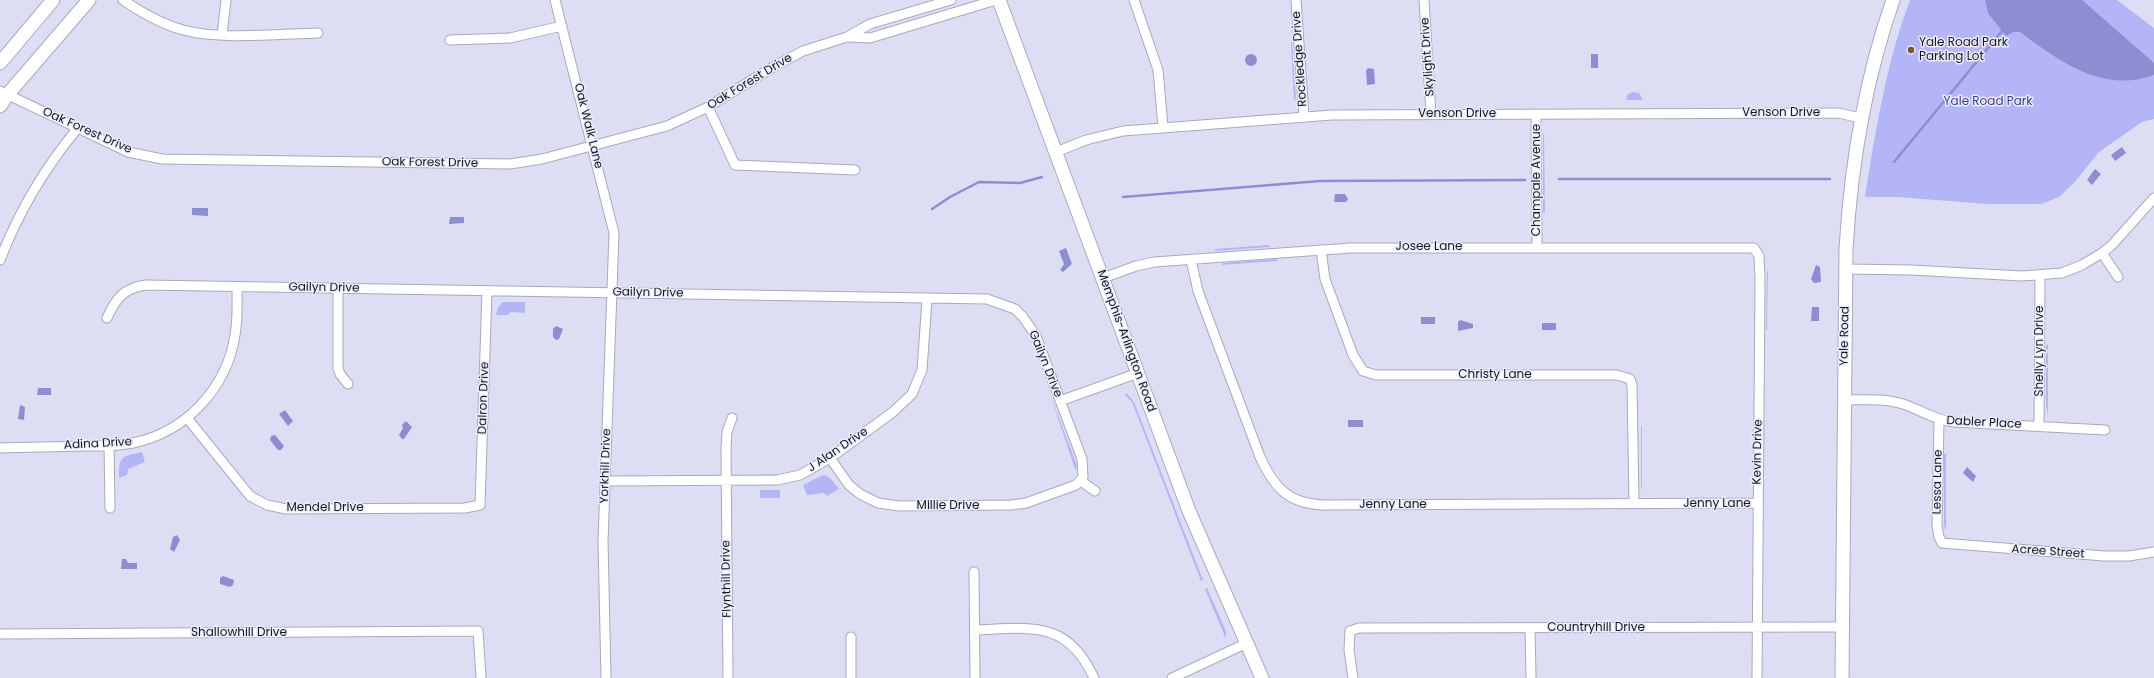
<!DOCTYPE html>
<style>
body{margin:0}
canvas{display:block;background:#dddef4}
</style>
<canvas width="2154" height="678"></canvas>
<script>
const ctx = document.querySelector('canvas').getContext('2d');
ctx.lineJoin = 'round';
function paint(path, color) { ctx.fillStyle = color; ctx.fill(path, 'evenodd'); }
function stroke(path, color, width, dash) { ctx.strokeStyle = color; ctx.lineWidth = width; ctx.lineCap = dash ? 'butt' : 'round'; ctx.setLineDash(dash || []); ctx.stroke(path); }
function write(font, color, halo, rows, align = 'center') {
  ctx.font = font + ' Poppins,sans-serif'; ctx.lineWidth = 3; ctx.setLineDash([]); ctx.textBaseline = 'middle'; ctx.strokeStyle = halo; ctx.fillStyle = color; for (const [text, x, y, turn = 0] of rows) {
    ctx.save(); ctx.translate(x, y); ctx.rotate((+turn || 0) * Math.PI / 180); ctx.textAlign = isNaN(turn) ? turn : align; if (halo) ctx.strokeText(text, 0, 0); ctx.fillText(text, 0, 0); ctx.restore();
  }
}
const green = new Path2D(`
 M1910,0H2117L2154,28V119L2142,122L2099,152L2074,183L2059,197L2041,204H1987L1898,197H1865C1876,129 1886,64 1910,0Z
 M1291,42H1292L1296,98L1294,101Z
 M1633,92L1639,93L1643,100H1626L1628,94Z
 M1544,132L1545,213H1543V136Z
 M1269,245L1270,247L1215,251V249Z
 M1277,259V261L1222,265L1223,263Z
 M1767,271H1768L1767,330H1766Z
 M503,302H525V313L510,312L508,315H496L498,307Z
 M2046,345H2048V415L2046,405Z
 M1126,393L1134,402L1203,580L1201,581L1132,402L1125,395Z
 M1050,394L1076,463L1077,468L1075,469Z
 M1641,426H1642V491L1641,484Z
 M142,452L145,462L128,469L127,475L119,478C119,456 121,457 142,452Z
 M1944,454H1946V531L1944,525Z
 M826,475L831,479L839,489L827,496L824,493L807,495L803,485L821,476Z
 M760,490H780V498H760Z
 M1207,588L1226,631V639L1205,589Z`);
const water = new Path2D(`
 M1985,0H2082L2154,63V75C2103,94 2059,61 2020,32H2013L2006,36L1988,13Z
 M1245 60a6 6 0 1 1 12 0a6 6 0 1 1-12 0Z
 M1591,54H1598V68H1591Z
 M1368,68L1374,69L1375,84L1367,85L1366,70Z
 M2122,147L2126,153L2115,161L2111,155Z
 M2095,169L2101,174L2092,185L2087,180Z
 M1335,194H1345L1348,199L1346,202H1334Z
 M192,208H208V216L192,215Z
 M450,217H464V223L449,224Z
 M1066,248L1072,264L1063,272L1060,270L1064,264L1059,251Z
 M1816,265L1820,267L1821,282L1814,283L1811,279Z
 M1812,307H1819V321H1811Z
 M1421,317H1435V324H1421Z
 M1460,320L1473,324V328L1458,331V322Z
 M1542,323H1556V330H1542Z
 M556,326L563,329L559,339L556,340L553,337V329Z
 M38,388H51V395H37Z
 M20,405L25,407L24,420L18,419Z
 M285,410L293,421L288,426L279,414Z
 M1348,420H1363V427H1348Z
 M406,421L412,427L404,439H402L399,435L403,428L402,425Z
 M275,435L284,446L281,450H278L270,440L271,436Z
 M1967,467L1976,476L1973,482L1963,473Z
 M177,535L180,540L174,552L170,549L173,537Z
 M122,559H126L128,563H137V569H121Z
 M223,576L234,580L233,585L230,587L220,584V578Z`);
const stream = new Path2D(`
 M1894,162L2002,31
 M1559,179H1830
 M1123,197L1320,181L1525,180
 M932,209L950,197L979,182L1020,183L1042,177`);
const street = new Path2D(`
 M123,0C142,13 161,24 183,30C220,40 279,34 318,33
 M555,0L614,233L603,541L606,678
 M1134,0L1158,70L1163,127
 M1296,0L1304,117
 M1424,0L1431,114
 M222,35L226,0
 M849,37L870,38L996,0
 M450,40L510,38L562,26
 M0,91L128,152L162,159L510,164L542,159L667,126L708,107L773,67L803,51L847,37L870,24L951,0
 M708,107L735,165L855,170
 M1536,114L1537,247
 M1056,152L1086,140L1123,131L1332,115L1838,113L1861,118
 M1321,250L1325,279L1353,355L1363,371L1376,375H1617L1630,379L1632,385L1634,504
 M2102,253L2118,277
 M0,260C19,211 44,169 77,129
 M1191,260L1198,291L1260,457C1274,487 1287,503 1322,505L1758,503
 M1845,269L1911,270L2022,276L2062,273L2082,265L2102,253L2112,245L2154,198
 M1103,278L1136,266L1154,262L1351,248H1754L1759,256L1760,278L1757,678
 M338,288V368L340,374L348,384
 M107,318C116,298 124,288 146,285L987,299L1015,309L1023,317L1036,336L1082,459L1083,477L1076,485L1026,503L1011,505L899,506L878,503L860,494L849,485L830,458
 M1844,400C1864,400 1884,398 1903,404C1921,410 1934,420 1953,422L2105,430
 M1060,401L1138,373
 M187,418L250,496L267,505L286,509L465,508L480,505L487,291
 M1939,421L1937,525L1939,537L1942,543L2104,556H2129L2154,552
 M2039,426L2040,276
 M109,445L110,508
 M0,448C27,447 55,447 82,446C99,446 117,446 133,443C186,432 227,388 235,335C238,319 237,303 237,287
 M606,481L777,480L800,475L830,458L893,412L912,394L922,370L927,299
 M1081,481L1095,491
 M974,572L975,678
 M1530,628L1531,677
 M975,630C1030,628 1067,619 1094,678
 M0,634L478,631L481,678
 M851,637V678
 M728,678L726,448L727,432L732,418
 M1172,678L1247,643
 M1353,678L1349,650L1350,631L1359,628L1842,627`);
const secondary = new Path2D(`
 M999,0L1189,511L1262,678
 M0,63L53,0
 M0,106L8,94L89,0
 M1842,678L1846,249C1851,164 1865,80 1893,0`);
const markers = [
 [1911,50,4,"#77572d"]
];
const poiNames = [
 ["Yale Road Park",1919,43],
 ["Parking Lot",1919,57]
];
const streetNames = [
 ["Skylight Drive",1428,57,-94],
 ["Rockledge Drive",1300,59,-94],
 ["Oak Forest Drive",750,82,-31],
 ["Venson Drive",1781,113],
 ["Venson Drive",1457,114],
 ["Oak Walk Lane",588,126,76],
 ["Oak Forest Drive",87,131,24],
 ["Oak Forest Drive",430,163,1],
 ["Champale Avenue",1537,180,-90],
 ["Josee Lane",1429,247],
 ["Gailyn Drive",324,288,1],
 ["Gailyn Drive",648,293,1],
 ["Yale Road",1845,336,-89],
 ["Memphis-Arlington Road",1126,341,70],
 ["Shelly Lyn Drive",2040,351,-90],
 ["Gailyn Drive",1045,364,68],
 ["Christy Lane",1495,375],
 ["Dalron Drive",484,398,-88],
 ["Dabler Place",1984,423,3],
 ["Adina Drive",98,444,-3],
 ["J Alan Drive",838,450,-34],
 ["Kevin Drive",1758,452,-89],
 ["Yorkhill Drive",606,466,-88],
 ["Lessa Lane",1938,482,-89],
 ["Jenny Lane",1717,504],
 ["Jenny Lane",1393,505],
 ["Millie Drive",948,506],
 ["Mendel Drive",325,508],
 ["Acree Street",2048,552,4],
 ["Flynthill Drive",727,579,-91],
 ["Countryhill Drive",1596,628],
 ["Shallowhill Drive",239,633]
];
const parkNames = [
 ["Yale Road Park",1988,102]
];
paint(green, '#b3b5f7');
paint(water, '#8d8ed2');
stroke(stream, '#8d8ed2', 2.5);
stroke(street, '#a8a9bd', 11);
stroke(secondary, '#a8a9bd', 15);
stroke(street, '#fff', 9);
stroke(secondary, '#fff', 13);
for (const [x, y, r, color] of markers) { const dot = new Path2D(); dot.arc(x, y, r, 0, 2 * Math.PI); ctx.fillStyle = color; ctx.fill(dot); stroke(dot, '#ebecfd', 1.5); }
write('12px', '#17171f', '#ebecfd', poiNames, 'left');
write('12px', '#17171f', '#ebecfd', streetNames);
write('12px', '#423b8d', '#ebecfd', parkNames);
</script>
